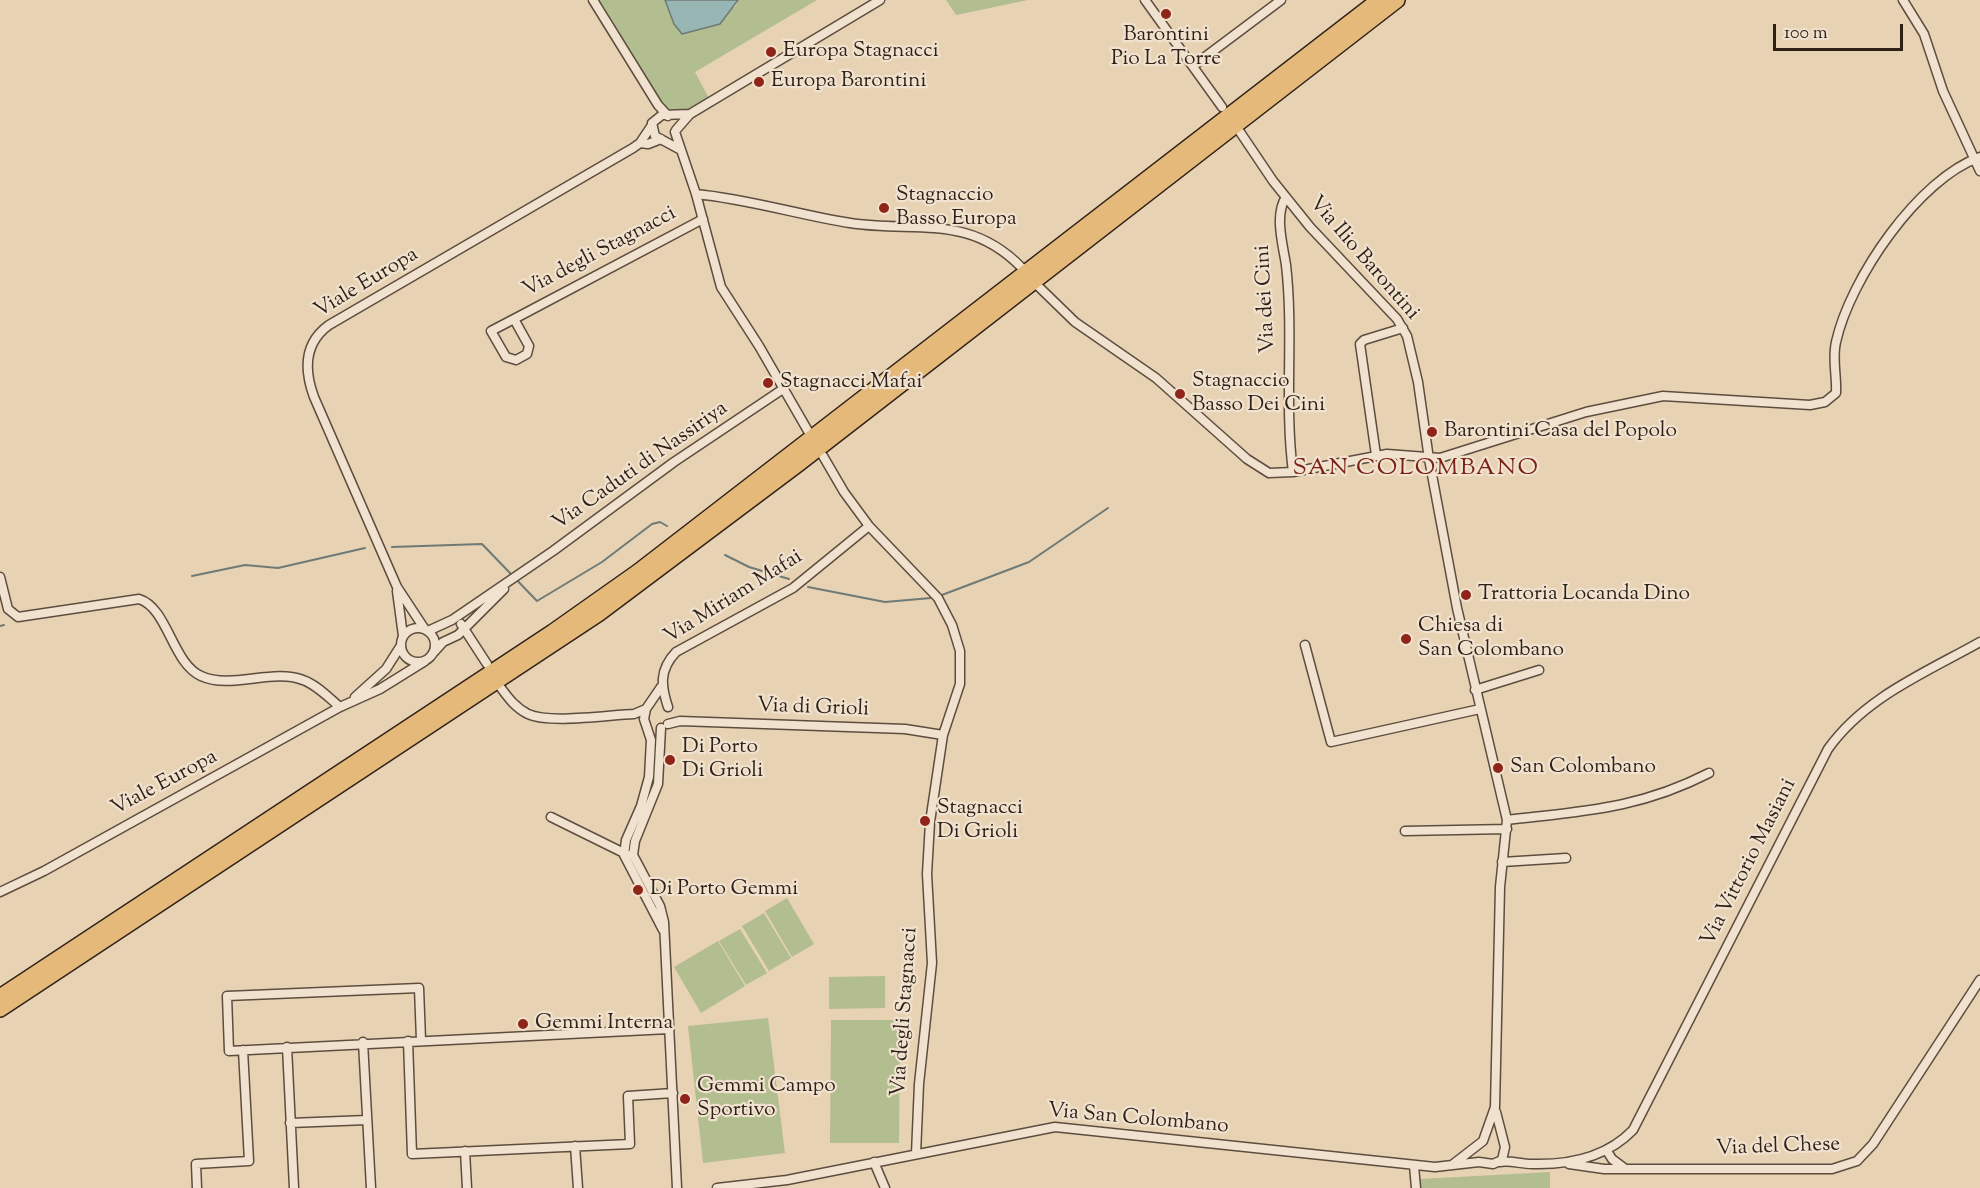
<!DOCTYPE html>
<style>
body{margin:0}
#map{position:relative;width:1980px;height:1188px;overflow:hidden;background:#e8d2b4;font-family:"Sorts Mill Goudy",serif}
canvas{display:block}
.scale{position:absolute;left:1773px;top:24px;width:130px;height:27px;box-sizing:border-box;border:3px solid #2f2118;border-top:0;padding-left:8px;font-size:18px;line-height:21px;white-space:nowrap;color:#2f2118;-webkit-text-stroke:4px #f0e2ce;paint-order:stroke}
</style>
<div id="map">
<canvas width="1980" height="1188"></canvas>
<div class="scale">100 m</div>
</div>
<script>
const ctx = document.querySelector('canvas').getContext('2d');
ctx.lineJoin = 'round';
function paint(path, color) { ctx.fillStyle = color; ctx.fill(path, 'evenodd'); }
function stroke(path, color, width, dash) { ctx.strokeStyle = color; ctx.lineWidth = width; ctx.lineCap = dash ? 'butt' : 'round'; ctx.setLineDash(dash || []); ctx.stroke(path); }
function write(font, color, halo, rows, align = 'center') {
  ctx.font = font + ' "Sorts Mill Goudy",serif'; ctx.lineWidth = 4.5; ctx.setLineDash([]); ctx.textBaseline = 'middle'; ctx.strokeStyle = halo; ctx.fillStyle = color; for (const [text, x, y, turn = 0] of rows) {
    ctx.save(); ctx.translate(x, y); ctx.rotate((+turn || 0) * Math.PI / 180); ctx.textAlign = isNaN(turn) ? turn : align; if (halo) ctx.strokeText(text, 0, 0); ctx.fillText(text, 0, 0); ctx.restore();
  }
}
const green = new Path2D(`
 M593,0H665L674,24L736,6L738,0H817L695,72L711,102L690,114L670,116Z
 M946,0H1028L956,15Z
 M787,898L814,944L792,957L765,911Z
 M764,913L791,958L769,971L742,926Z
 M740,929L767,973L746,985L719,941Z
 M718,941L745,986L701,1013L674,967Z
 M885,976V1008L829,1009V977Z
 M768,1018L785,1153L703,1163L688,1026Z
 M831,1020H900L899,1143H830Z
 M1550,1172V1188H1421L1420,1179Z`);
const water = new Path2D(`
 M665,0H738L720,24L682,34L674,24Z`);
const stream = new Path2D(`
 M392,547L482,544L537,601L602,562L652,524L660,522L667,526
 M725,555L749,567L789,579
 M192,576L245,565L278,568L365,548
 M808,587L885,602L931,598
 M942,595L1029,562L1108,508
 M0,626L4,625`);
const street = new Path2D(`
 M593,0L658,105L668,116
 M1145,0L1222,107
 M1903,0L1924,34L1943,91L1980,171
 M1193,66L1281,0
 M676,130L690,114L880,0
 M675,132L696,194L721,287L759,346L808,431
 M1240,132L1273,181L1310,227L1397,319L1407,336L1418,382L1429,459L1457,608L1507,820L1500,887L1495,1107L1483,1141L1452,1165
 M640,143L648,144L661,139
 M679,149L655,136L652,123L662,115L690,114
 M696,194C748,199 799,215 850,223C916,233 969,213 1022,268
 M1286,197C1274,215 1283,245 1286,265C1294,334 1284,403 1293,472
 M1038,286L1075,322L1156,378L1247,459L1269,473L1293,472L1387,454L1440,458L1586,412L1663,396L1810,405L1825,402L1836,393C1837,376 1832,359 1836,342C1850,279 1918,179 1980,157
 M514,319L529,346L527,354L516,360L506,357L491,331L514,319L703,219
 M1376,455L1360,344L1364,340L1403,328
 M823,456L844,492L869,526L938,598L952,625L960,651V684L943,735L930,822L927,874L932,963L919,1084L916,1154
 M0,577L8,609L18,617L139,599C168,608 172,663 201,676C232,690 272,668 303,680C317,685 329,698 340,707
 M397,591L403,636
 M461,624L487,664
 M401 645a17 17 0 1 1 34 0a17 17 0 1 1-34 0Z
 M424,628L397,587L314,397C304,370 304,343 329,325L633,148L640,143L652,125
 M428,631L452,620L553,551L674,462L783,389
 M1305,645L1331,742L1480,709
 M434,652L443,642L458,635L504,589
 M501,688C509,699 516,708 528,714C550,724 608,715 634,714L646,709L661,687
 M1475,690L1539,670
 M355,697L386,669L400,647
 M668,707C661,686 659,670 676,652L793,588L869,526
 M646,709L644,719L651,740L649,777L641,806L626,840L624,855L663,930
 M668,724L680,721L905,729L943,735
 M661,728L658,784L635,841L633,855L660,906L664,922L677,1188
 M551,817L628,855
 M1507,820C1583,811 1639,809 1709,773
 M1405,831L1507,829
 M1502,862L1566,858
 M0,892L44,871L340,707L380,689L425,661
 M421,1040L419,988L227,996L229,1051L669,1029
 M408,1041L412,1154L630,1144L628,1096L673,1093
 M363,1042L371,1188
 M287,1047L294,1188
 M290,1123L367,1120
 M575,1146L578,1188
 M465,1151L467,1188
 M1607,1151L1612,1159L1624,1168
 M874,1162L885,1188
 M1499,1162C1511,1160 1520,1164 1532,1164C1569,1165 1606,1158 1633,1130L1828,749C1865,697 1925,673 1980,642
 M1569,1164L1604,1169H1832L1857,1161L1873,1144L1980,980
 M1414,1166L1416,1188
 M197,1188L196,1164L249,1161L243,1050
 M717,1188L787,1180L1055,1127L1435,1167L1479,1162L1493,1164L1502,1160L1505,1147L1496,1112`);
const highway = new Path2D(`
 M0,997L553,632L638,572L1379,0
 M0,1009L598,614L798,464L1397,0`);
const markers = [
 [1166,14,6,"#8f2418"],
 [771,52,6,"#8f2418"],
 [759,82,6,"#8f2418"],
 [884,208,6,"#8f2418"],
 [768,383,6,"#8f2418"],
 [1180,394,6,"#8f2418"],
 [1432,432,6,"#8f2418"],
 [1466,595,6,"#8f2418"],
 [1406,639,6,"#8f2418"],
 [670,760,6,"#8f2418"],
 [1498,768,6,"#8f2418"],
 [925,821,6,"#8f2418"],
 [638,890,6,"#8f2418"],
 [523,1024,6,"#8f2418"],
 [685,1099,6,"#8f2418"]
];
const poiNames = [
 ["Barontini",1166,36,"center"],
 ["Pio La Torre",1166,60,"center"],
 ["Europa Stagnacci",783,52],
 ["Europa Barontini",771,82],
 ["Stagnaccio",896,196],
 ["Basso Europa",896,220],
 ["Stagnaccio",1192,382],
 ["Basso Dei Cini",1192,406],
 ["Stagnacci Mafai",780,383],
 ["Barontini Casa del Popolo",1444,432],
 ["Trattoria Locanda Dino",1478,595],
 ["Chiesa di",1418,627],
 ["San Colombano",1418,651],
 ["Di Porto",682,748],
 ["Di Grioli",682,772],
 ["San Colombano",1510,768],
 ["Stagnacci",937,809],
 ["Di Grioli",937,833],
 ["Di Porto Gemmi",650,890],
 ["Gemmi Interna",535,1024],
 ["Gemmi Campo",697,1087],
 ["Sportivo",697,1111]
];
const streetNames = [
 ["Via degli Stagnacci",600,253,-28],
 ["Via Ilio Barontini",1363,259,49],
 ["Viale Europa",367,284,-31],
 ["Via dei Cini",1267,299,-93],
 ["Via Caduti di Nassiriya",641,467,-35],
 ["Via Miriam Mafai",734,598,-32],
 ["Via di Grioli",813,709,2],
 ["Viale Europa",165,784,-28],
 ["Via Vittorio Masiani",1750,863,-63],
 ["Via degli Stagnacci",906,1012,-86],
 ["Via San Colombano",1138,1120,5],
 ["Via del Chese",1778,1148,-2]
];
const quarterNames = [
 ["SAN COLOMBANO",1416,470]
];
paint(green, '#b2bd90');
paint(water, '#98b6b3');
stroke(water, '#6e7a75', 1.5);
stroke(stream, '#6e7a75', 2);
stroke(street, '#5d4d3f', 11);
stroke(highway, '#2f2118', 18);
stroke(street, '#f0e2ce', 8);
stroke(highway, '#e4b97a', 15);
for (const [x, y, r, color] of markers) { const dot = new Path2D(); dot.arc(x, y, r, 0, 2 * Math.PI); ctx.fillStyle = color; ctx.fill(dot); stroke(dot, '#f0e2ce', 2); }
write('21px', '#2f2118', '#f0e2ce', poiNames, 'left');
write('21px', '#2f2118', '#f0e2ce', streetNames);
ctx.letterSpacing = '1.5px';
write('24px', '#7a1f14', '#f0e2ce', quarterNames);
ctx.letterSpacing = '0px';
</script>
